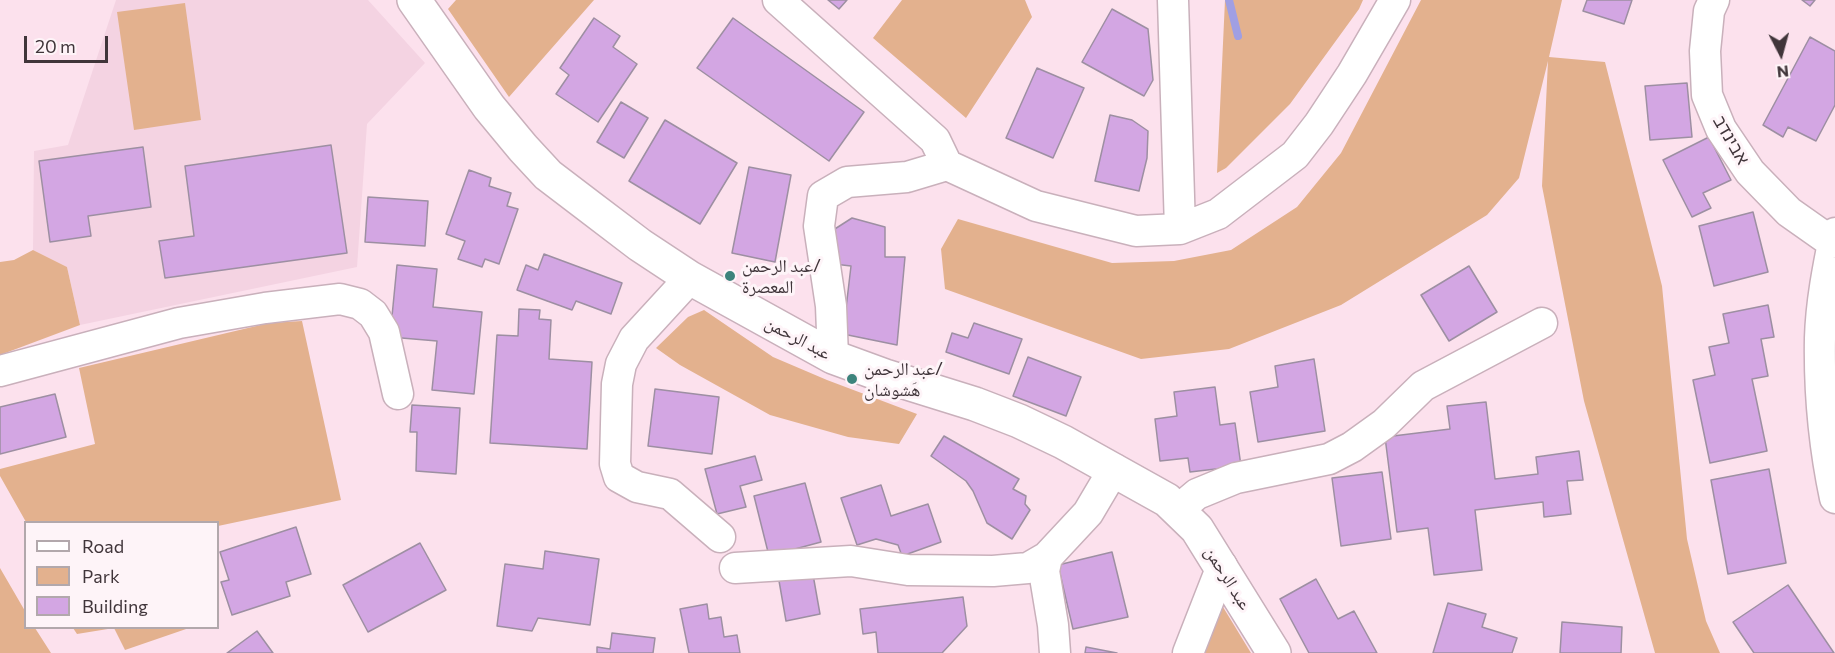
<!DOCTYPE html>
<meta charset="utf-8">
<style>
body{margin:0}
#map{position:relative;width:1835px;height:653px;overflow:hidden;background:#fce1ed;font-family:Commissioner,sans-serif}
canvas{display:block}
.legend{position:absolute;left:24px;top:521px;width:195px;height:108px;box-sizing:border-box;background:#fef4f8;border:2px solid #b2a8ac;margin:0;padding:8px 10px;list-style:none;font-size:18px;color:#40353a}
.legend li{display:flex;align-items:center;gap:12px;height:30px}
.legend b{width:30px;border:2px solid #b2a8ac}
.north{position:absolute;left:1751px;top:24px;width:60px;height:60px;-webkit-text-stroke:4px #fef4f8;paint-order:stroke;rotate:174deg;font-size:16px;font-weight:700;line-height:24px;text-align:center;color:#40353a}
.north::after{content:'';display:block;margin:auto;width:21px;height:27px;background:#40353a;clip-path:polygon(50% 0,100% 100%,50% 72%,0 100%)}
.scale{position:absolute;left:24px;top:36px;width:84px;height:27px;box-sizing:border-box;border:3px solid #40353a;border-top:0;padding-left:8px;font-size:18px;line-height:21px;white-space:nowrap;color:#40353a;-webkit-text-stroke:4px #fef4f8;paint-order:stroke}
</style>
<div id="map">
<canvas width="1835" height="653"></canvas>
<ul class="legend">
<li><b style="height:8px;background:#fff"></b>Road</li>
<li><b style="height:16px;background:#e3b18e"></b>Park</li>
<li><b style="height:16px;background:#d3a6e3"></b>Building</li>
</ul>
<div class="north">N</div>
<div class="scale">20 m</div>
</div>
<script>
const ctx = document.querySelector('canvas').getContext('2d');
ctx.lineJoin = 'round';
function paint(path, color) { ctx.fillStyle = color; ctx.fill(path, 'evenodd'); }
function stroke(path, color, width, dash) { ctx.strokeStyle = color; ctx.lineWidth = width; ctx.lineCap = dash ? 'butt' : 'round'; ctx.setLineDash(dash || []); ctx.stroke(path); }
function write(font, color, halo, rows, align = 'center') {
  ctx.font = font + ' Commissioner,"Noto Naskh Arabic","Noto Sans Hebrew",sans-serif'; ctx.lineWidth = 6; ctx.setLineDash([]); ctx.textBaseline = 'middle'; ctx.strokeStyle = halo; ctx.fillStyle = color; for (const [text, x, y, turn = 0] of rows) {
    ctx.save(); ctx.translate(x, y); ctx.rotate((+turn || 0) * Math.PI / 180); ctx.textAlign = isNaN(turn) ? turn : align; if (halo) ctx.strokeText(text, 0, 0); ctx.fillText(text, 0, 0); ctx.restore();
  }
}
const built = new Path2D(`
 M116,0H368L425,63L367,124L357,267L80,325L67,267L33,250L34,151L68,145Z`);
const green = new Path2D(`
 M456,0H594L509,97L448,9Z
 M902,0H1025L1032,17L966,118L873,38Z
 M1225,0H1363L1359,9L1290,104L1226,168L1217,173Z
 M1421,0H1562L1549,57L1605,62L1662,286L1687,539L1706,621L1720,653H1655L1584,401L1542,186L1548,61L1519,178L1487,215L1341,305L1229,349L1141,359L945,289L941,249L958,219L1112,263L1174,261L1231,250L1297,207L1341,153Z
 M185,3L201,120L134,130L117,12Z
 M33,250L67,267L80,325L0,355V262L14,260Z
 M704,310L773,357L827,380L917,414L899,444L848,437L770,415L680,365L656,348L688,317Z
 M302,321L341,500L218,526V522H26L0,476V469L95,444L79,368L269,323Z
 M0,568L25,611L26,628H35L51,653H0Z
 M1223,607L1251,653H1204Z
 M73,628H189L125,650L114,628L77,634Z`);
const stream = new Path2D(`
 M1229,0L1238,36`);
const building = new Path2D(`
 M828,0H847L839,9Z
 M1587,0H1632L1624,24L1583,11Z
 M1802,0H1815L1810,6Z
 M1112,9L1148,29L1153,80L1144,96L1082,62Z
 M594,18L620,36L613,47L637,64L598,122L556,94L569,75L560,68Z
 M733,18L864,112L829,161L697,68Z
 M1810,37L1835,51V105L1816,141L1788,127L1783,137L1763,125Z
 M1037,68L1084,88L1053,158L1006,138Z
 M1687,83L1692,137L1650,140L1645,86Z
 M621,102L648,118L624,158L597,142Z
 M1110,115L1132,120L1148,131L1147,158L1139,191L1095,181Z
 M665,120L737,163L700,224L629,181Z
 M1709,137L1731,180L1703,193L1711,208L1692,217L1663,160Z
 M331,145L347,253L165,278L159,241L194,236L185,166Z
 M143,147L151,207L88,216L91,236L50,242L39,161Z
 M749,167L791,175L775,262L732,253Z
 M469,170L491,178L489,186L511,193L507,206L518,209L499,264L485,259L482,267L458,259L465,241L446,234Z
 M368,197L428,201L425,246L365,242Z
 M1753,212L1768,272L1714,286L1699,226Z
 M852,218L885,227V257H905L897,345L843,334L851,266L834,264L827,234Z
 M544,254L622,283L611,314L576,301L572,310L517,290L526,265L538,270Z
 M397,265L437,269L433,307L482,312L474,394L432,390L437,341L390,337Z
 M1469,266L1497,312L1449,341L1421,295Z
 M1768,305L1774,337L1761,339L1768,376L1752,379L1767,451L1710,463L1693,380L1715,375L1709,347L1729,343L1723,314Z
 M519,309L540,310L539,319L551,320L549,359L592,362L587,449L490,443L497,335L518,336Z
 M974,323L1022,339L1009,374L946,352L952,333L968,338Z
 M1028,357L1081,377L1066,416L1013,396Z
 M1314,359L1325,431L1258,442L1250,392L1278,387L1275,366Z
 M1215,387L1220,425L1235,423L1241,466L1190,472L1188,458L1160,461L1155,419L1177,416L1174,392Z
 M655,389L719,397L712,454L648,446Z
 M55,394L66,437L0,454V407Z
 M1486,402L1495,479L1538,474L1536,457L1579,451L1583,480L1567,481L1571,514L1544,517L1543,502L1475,510L1482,570L1434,575L1428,528L1397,532L1385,437L1450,429L1447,406Z
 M412,405L460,408L456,474L416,471L417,432H410Z
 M944,436L1019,479L1013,489L1026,496L1025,504L1030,510L1012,539L987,523L973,491L966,481L931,456Z
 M755,456L762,480L740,486L746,507L717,514L705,469Z
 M1769,469L1786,563L1728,574L1711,480Z
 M1382,472L1391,539L1341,546L1332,478Z
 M805,483L821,542L769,556L754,496Z
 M881,485L891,516L928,504L941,542L902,556L898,545L876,539L857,545L841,498Z
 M296,527L311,574L286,582L290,596L232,615L221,582L229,580L220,552Z
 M420,543L446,590L368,632L343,585Z
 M545,551L599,559L590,625L538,618L532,631L497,626L505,564L543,569Z
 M1112,552L1128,617L1073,629L1058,565Z
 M812,569L820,614L786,621L778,575Z
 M1316,579L1338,619L1354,611L1377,653H1309L1280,599Z
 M1788,585L1834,653H1754L1733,622Z
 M963,597L967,626L942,653H878L876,632L863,634L860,609Z
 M1448,603L1486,614L1482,627L1517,638L1512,653H1433Z
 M707,604L709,619L721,617L724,637L737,635L740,653H689L680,609Z
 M1562,622L1622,627L1621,653H1560Z
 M257,631L273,653H227Z
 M612,633L655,638L653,653H597V647L610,649Z
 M1086,647L1117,653H1085Z`);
const minor = new Path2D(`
 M778,0L935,140L947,165
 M1173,0L1180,229
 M1714,0L1709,11L1705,51L1707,95L1721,129L1750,172L1789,212L1833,243
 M1835,233C1828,267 1821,303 1820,338C1819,391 1824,446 1835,498
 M690,278L634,339L621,364L617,384L615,464L619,477L637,487L670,494L720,537
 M833,357L831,306L819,226L823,196L847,182L907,177L947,165L1036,206L1136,231L1180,229L1218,214L1295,155L1319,124L1352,74L1395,0
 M0,371L179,323L265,308L340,299L360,304L373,314L384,332L398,394
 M1178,510L1197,494L1236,478L1329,459L1352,447L1384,424L1423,386L1542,323
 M735,568L851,561L908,570L993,571L1028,568L1047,557
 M1055,653L1053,625L1044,571L1047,557L1088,513L1114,469
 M1188,653L1222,566`);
const tertiary = new Path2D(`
 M414,0L489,107L523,148L548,175L590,207L640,245L690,278L833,357L885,376L975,404L1019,421L1063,442L1167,500L1197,529L1274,653`);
const markers = [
 [730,276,6,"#3d837c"],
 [852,379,6,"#3d837c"]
];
const streetNames = [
 ["אבינדב",1731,140,60],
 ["عبد الرحمن",798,338,28],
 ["عبد الرحمن",1228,578,58]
];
const poiNames = [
 ["عبد الرحمن/",742,266],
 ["المعصرة",742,287],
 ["عبد الرحمن/",864,369],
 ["هَشوشان",864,390]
];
paint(built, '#f4d3e2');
paint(green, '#e3b18e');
stroke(stream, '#a09fe3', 8);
paint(building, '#d3a6e3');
stroke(building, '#9d8fa2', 1.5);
stroke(minor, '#c9b0bb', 33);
stroke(tertiary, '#c9b0bb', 36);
stroke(minor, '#fff', 30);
stroke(tertiary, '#fff', 33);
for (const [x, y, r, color] of markers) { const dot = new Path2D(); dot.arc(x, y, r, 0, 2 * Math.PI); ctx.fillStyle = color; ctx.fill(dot); stroke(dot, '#fef4f8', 2); }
write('18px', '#40353a', '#fef4f8', streetNames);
write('18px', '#40353a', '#fef4f8', poiNames, 'left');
</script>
